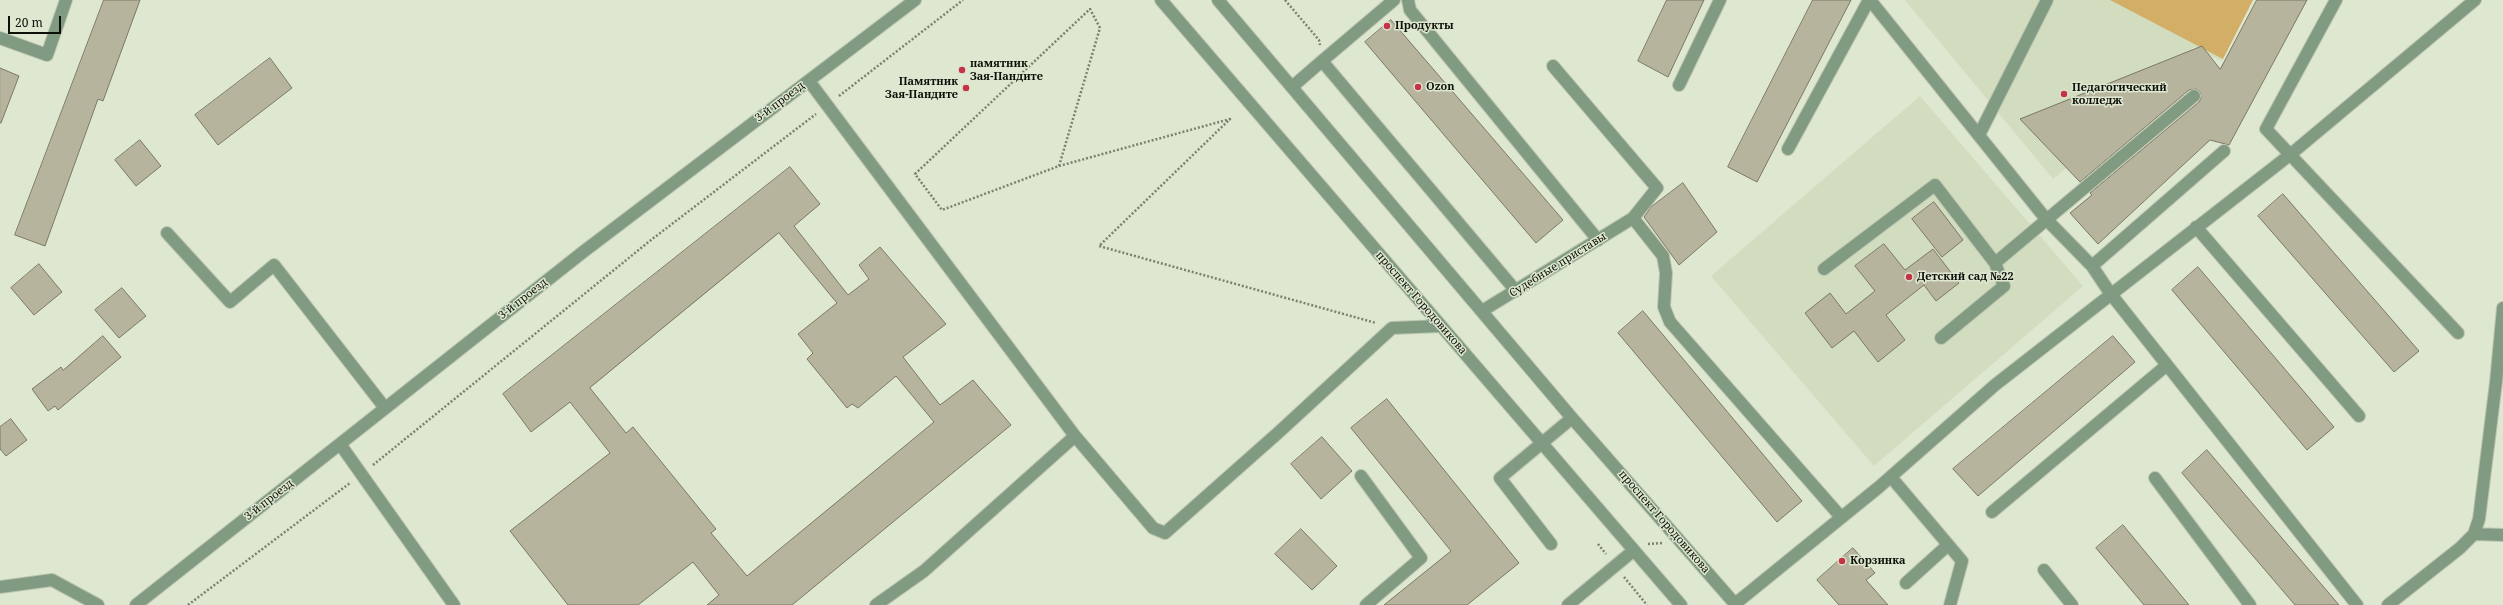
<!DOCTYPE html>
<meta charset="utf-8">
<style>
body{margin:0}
#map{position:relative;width:2503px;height:605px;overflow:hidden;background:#dee7d0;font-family:"Noto Serif",serif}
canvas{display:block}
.scale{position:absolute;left:8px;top:16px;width:53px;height:18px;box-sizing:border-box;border:2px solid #0d1008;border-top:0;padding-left:5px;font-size:12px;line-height:14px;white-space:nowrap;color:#0d1008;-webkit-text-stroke:3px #dee7d0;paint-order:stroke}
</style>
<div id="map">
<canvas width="2503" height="605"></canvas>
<div class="scale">20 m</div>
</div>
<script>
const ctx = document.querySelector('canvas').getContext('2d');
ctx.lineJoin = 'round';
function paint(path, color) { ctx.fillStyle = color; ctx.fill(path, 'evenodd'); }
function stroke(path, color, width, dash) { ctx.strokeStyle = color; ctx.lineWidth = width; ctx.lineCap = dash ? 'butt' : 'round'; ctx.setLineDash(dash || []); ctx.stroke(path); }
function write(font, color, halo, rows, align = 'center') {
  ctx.font = font + ' "Noto Serif",serif'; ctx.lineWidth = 3; ctx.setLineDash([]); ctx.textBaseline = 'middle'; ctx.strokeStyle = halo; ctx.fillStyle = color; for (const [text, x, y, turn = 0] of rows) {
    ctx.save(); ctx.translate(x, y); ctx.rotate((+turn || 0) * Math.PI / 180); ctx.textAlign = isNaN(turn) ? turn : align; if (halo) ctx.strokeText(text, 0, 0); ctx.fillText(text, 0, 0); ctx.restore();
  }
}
const built = new Path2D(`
 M1905,0H2253L2221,61L2194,47L2084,153L2053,179Z
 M1920,96L2083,286L1874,466L1711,276Z`);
const green = new Path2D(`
 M2110,0H2253L2223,59Z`);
const building = new Path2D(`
 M104,0H140L103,101L98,99L45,246L15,235Z
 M1667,0H1704L1668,77L1638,61Z
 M1813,0H1851L1757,182L1728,167Z
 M2257,0H2307L2229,145L2210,140L2098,244L2070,213L2092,195L2090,193L2199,102L2201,98L2200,92L2196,89L2189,90L2080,182L2020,119L2202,46L2220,69Z
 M1391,20L1563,220L1536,243L1365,42Z
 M270,58L292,88L218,145L195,115Z
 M0,68L19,76L1,123H0Z
 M140,140L161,166L136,186L115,160Z
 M790,167L820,204L794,226L848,295L869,279L859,265L880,247L946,324L903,357L940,405L973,380L1011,425L792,605H707L719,595L693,562L638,605H568L510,531L610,453L570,402L531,432L503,394ZM779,233L837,303L798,334L813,353L807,359L847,408L852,404L858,408L896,376L934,422L747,576L711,533L716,529L633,427L626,433L590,388Z
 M1683,183L1717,232L1679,265L1644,217L1651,207Z
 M2283,194L2419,351L2394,372L2258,216Z
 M1934,202L1963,240L1942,257L1912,219Z
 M1884,244L1905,270L1933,249L1959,283L1936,301L1924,285L1886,315L1905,340L1878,362L1854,331L1832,348L1805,313L1830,293L1846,314L1875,291L1855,266Z
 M39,264L62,292L34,315L11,288Z
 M2198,267L2334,427L2307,450L2172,290Z
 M122,288L146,316L119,338L95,310Z
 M1643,311L1802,501L1777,522L1618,333Z
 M103,336L121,357L58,410L55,406L48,411L32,389L61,367L63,370Z
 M2113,336L2135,362L1978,496L1953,469Z
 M1387,399L1519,563L1467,605H1384L1451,551L1351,428Z
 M11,419L27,440L6,456L0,449V427Z
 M1322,437L1352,471L1321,499L1291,464Z
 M2207,450L2339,605H2295L2182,473Z
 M2123,525L2189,605H2144L2096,548Z
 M1301,529L1337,566L1312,590L1275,554Z
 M1853,548L1875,573L1866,580L1888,605H1839L1817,580Z`);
const path = new Path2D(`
 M1285,0L1319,40L1320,45
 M839,96L963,0
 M1059,166L1100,28L1090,9L915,174L942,210L1059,166L1230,119L1099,246L1376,323
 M373,465L651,240L816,114
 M1598,544L1606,554
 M1648,544L1663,543
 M1624,577L1647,605
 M188,605L350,483`);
const minor = new Path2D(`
 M1161,0L1681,605
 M1218,0L1572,418L1736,605
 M1394,0L1322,61L1516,291
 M1408,0L1410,10L1598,240
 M1870,0L2046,219L2092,266L2110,293L2357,605
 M2336,0L2266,129L2458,333
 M0,38L47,55L66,0
 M809,81L1075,436L1153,528L1165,533L1279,432L1392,328L1440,326
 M1679,85L1720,0
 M1292,87L1322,61
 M1979,135L2047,0
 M1788,149L1869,0
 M1633,218L1663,256L1666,273L1664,307L1670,322L1841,517
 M2196,227L2359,416
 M167,233L230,302L274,265L385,408
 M2092,266L2224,151
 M1824,269L1935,185L1995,263
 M1482,311L1633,218L1657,188L1553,66
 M1941,338L2004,286L1995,263L2194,96
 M340,444L454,605
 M1361,476L1421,558L1366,605
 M1891,477L1962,561L1950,605
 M2155,478L2250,605
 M1992,512L2167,365
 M2474,534L2503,535
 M1551,544L1500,478L1572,418
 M2044,570L2072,605
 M1906,583L1948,545
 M0,587L52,580L98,605
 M1735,604L1879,487L1995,385L2291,154L2475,0
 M136,605L583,252L915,0
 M876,605L924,571L1075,436
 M1568,605L1633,551
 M2388,605L2460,548L2474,534L2479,519L2496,382L2503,308`);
const markers = [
 [1387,26,4,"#c43346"],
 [962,70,4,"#c43346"],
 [1418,87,4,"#c43346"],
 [966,88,4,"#c43346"],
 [2064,94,4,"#c43346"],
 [1909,277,4,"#c43346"],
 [1842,561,4,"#c43346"]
];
const poiNames = [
 ["Продукты",1395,26],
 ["памятник",970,64],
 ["Зая-Пандите",970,77],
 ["Памятник",958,82,"right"],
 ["Зая-Пандите",958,95,"right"],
 ["Ozon",1426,87],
 ["Педагогический",2072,88],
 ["колледж",2072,101],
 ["Детский сад №22",1917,277],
 ["Корзинка",1850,561]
];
const streetNames = [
 ["3-й проезд",780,102,-37],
 ["Судебные приставы",1558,265,-32],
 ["3-й проезд",523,299,-38],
 ["проспект Городовикова",1421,303,49],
 ["3-й проезд",269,500,-38],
 ["проспект Городовикова",1664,522,49]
];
paint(built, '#d2ddc0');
paint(green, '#d3ae67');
paint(building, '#b6b49d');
stroke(building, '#7b7964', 1);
stroke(minor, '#bdc5b0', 14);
stroke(path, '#7b8171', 2.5, [2, 2]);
stroke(minor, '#819b82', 12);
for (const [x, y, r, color] of markers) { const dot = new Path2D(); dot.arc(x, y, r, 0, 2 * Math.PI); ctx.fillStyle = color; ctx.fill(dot); stroke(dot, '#dee7d0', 1.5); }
write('bold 11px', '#0d1008', '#dee7d0', poiNames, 'left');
write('11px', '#0d1008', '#dee7d0', streetNames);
</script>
